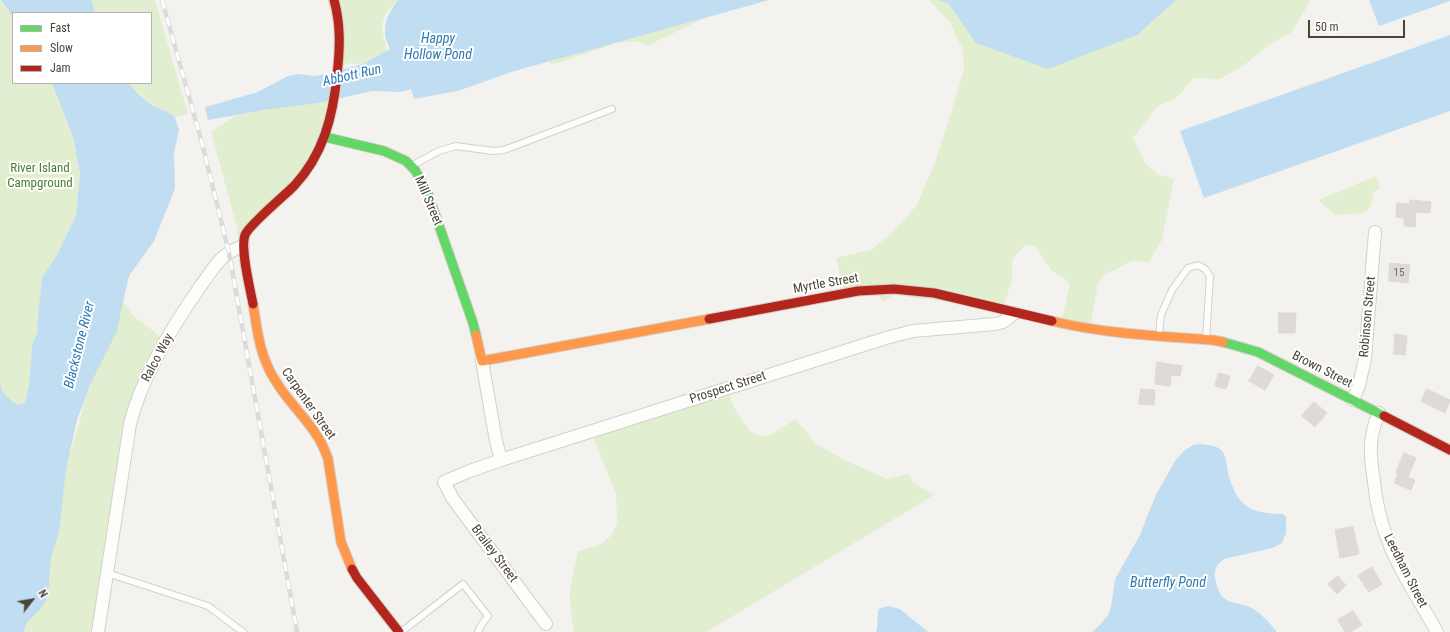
<!DOCTYPE html>
<style>
body{margin:0}
#map{position:relative;width:1450px;height:632px;overflow:hidden;background:#f4f2ee;font-family:"Roboto Condensed",sans-serif}
canvas{display:block}
.legend{position:absolute;left:12px;top:12px;width:140px;height:72px;box-sizing:border-box;background:#fff;border:1px solid #b7b4b0;margin:0;padding:5px 7px;list-style:none;font-size:12px;color:#4b4439}
.legend li{display:flex;align-items:center;gap:8px;height:20px}
.legend b{width:20px;border:1px solid #b7b4b0}
.north{position:absolute;left:12px;top:580px;width:40px;height:40px;-webkit-text-stroke:3px #fff;paint-order:stroke;rotate:59deg;font-size:11px;font-weight:700;line-height:16px;text-align:center;color:#4b4439}
.north::after{content:'';display:block;margin:auto;width:14px;height:18px;background:#4b4439;clip-path:polygon(50% 0,100% 100%,50% 72%,0 100%)}
.scale{position:absolute;left:1308px;top:20px;width:97px;height:18px;box-sizing:border-box;border:2px solid #4b4439;border-top:0;padding-left:5px;font-size:12px;line-height:14px;white-space:nowrap;color:#4b4439;-webkit-text-stroke:3px #fff;paint-order:stroke}
</style>
<div id="map">
<canvas width="1450" height="632"></canvas>
<ul class="legend">
<li><b style="height:5px;background:#63d668"></b>Fast</li>
<li><b style="height:5px;background:#ff974d"></b>Slow</li>
<li><b style="height:5px;background:#b3261e"></b>Jam</li>
</ul>
<div class="north">N</div>
<div class="scale">50 m</div>
</div>
<script>
const ctx = document.querySelector('canvas').getContext('2d');
ctx.lineJoin = 'round';
function paint(path, color) { ctx.fillStyle = color; ctx.fill(path, 'evenodd'); }
function stroke(path, color, width, dash) { ctx.strokeStyle = color; ctx.lineWidth = width; ctx.lineCap = dash ? 'butt' : 'round'; ctx.setLineDash(dash || []); ctx.stroke(path); }
function write(font, color, halo, rows, align = 'center') {
  ctx.font = font + ' "Roboto Condensed",sans-serif'; ctx.lineWidth = 4; ctx.setLineDash([]); ctx.textBaseline = 'middle'; ctx.strokeStyle = halo; ctx.fillStyle = color; for (const [text, x, y, turn = 0] of rows) {
    ctx.save(); ctx.translate(x, y); ctx.rotate((+turn || 0) * Math.PI / 180); ctx.textAlign = isNaN(turn) ? turn : align; if (halo) ctx.strokeText(text, 0, 0); ctx.fillText(text, 0, 0); ctx.restore();
  }
}
const green = new Path2D(`
 M0,0L13,17V83H52L73,137L80,173L76,215L58,253L42,278L37,324L38,332L32,344L29,386L25,403L18,405C9,399 2,394 0,383Z
 M92,0H155L188,114L175,117L166,111L153,106L139,95L128,83H151V13H95Z
 M327,0H398C375,22 383,27 387,54L366,65L351,63L336,67L334,26Z
 M929,0H1311L1291,33L1271,44L1240,68L1220,79L1194,78L1176,98L1158,106L1141,128L1133,138L1145,163L1157,174L1174,179L1162,240L1148,263L1133,260L1103,276L1098,283L1090,329L1061,323L1070,285L1064,278L1051,270L1035,246L1025,245L1012,260V279L1003,309L894,295L882,302L878,294L845,295L836,258L871,250L891,234L917,205L936,160L964,70L963,50L949,21Z
 M715,13L647,46L636,41L616,43L552,65L547,59Z
 M328,97L324,132L299,182L239,240L237,227L211,132L235,116L253,108Z
 M1376,176L1380,188L1373,193L1371,206L1363,213L1335,215L1318,200Z
 M119,295L133,316L165,340L131,409L96,632H20L48,525L79,424L84,399Z
 M729,393L734,408L750,431L761,436L770,435L796,419L815,443L842,459L888,479L909,474L913,483L934,495L706,632H574L570,602V589L578,551L598,546L611,536L617,523L616,494L593,437Z`);
const water = new Path2D(`
 M1,0H92L95,13H13V17Z
 M398,0H769L511,72L458,91L414,99L411,89L402,92L372,91L318,103L263,110L208,120L205,107L258,92L286,77L297,74L315,76L326,74L363,64L390,49C388,44 385,38 385,33C384,21 391,9 398,0Z
 M939,0H1176L1137,35L1048,69L976,43L949,4Z
 M1369,0H1450V1L1379,26Z
 M1450,35V111L1204,198L1180,131Z
 M52,83H128L139,95L153,106L166,111L175,117L179,130L174,153L175,188L170,201L154,241L129,276L122,306L117,331L89,387L77,420L66,470L59,532L51,557L48,593L45,602L39,611L28,621L23,632H0V383C2,394 9,399 18,405L25,403L29,386L32,344L38,332L37,324L42,278L58,253L76,215L80,173L73,137Z
 M1201,444C1208,445 1218,445 1223,452C1226,457 1227,467 1228,473C1237,506 1250,514 1283,514L1286,517V533L1282,543L1272,548L1224,559C1217,564 1214,569 1215,577C1220,610 1236,598 1255,610C1263,616 1271,624 1277,632H1092L1098,627L1108,615L1111,607L1115,579L1140,535L1150,509L1156,495L1175,461L1184,451L1193,445Z
 M888,606L900,609L928,632H876C879,624 876,616 879,609Z`);
const building = new Path2D(`
 M1410,200L1431,202L1430,213L1416,212L1415,227L1404,226V218L1396,217L1397,203L1410,204Z
 M1390,263L1410,265L1408,283L1389,281Z
 M1279,313H1296L1295,333H1279Z
 M1395,334L1407,336L1405,355L1394,354Z
 M1157,362L1182,366L1180,376L1171,375L1170,386L1155,384Z
 M1258,366L1274,375L1265,390L1249,381Z
 M1219,373L1230,376L1226,389L1215,386Z
 M1141,389L1155,390L1154,405L1139,404Z
 M1427,389L1450,400L1445,413L1421,401Z
 M1314,402L1327,413L1315,427L1302,416Z
 M1404,453L1416,458L1408,477L1415,480L1411,490L1394,483L1398,474L1396,473Z
 M1353,527L1359,554L1340,558L1335,530Z
 M1372,567L1382,584L1369,592L1358,576Z
 M1338,576L1346,585L1337,594L1328,584Z
 M1353,611L1362,625L1350,632H1345L1338,620Z`);
const lane = new Path2D(`
 M413,165L439,151L456,146L493,151L504,150L612,109
 M1159,335L1161,315L1172,290L1188,268L1198,265L1205,269L1210,276L1206,339
 M107,573L208,606L243,632
 M401,632L463,584L488,616L480,627L478,632`);
const street = new Path2D(`
 M482,361L496,441L501,460
 M1353,400L1359,385L1365,359L1375,232
 M1379,413C1368,438 1370,455 1374,482C1376,501 1380,520 1387,538C1399,571 1420,601 1437,632
 M546,624L453,499L444,482L467,472L501,460L886,338L913,331L995,324L1003,322L1015,313
 M98,632L130,424C142,376 173,325 202,284C208,276 214,266 222,258C228,252 235,249 243,246`);
const fast = new Path2D(`
 M325,137L384,151L406,161L415,170L427,191L473,323L476,335
 M1223,342L1258,352L1384,416`);
const slow = new Path2D(`
 M253,304C257,330 260,357 275,380C292,409 317,425 328,459L341,542L352,569
 M1052,321C1105,334 1159,336 1213,340L1223,342
 M476,335L482,361L709,319`);
const jam = new Path2D(`
 M253,304C250,288 240,249 245,235C249,225 284,196 294,186C323,155 333,117 337,75C340,49 341,25 334,0
 M709,319L858,291L894,289L934,293L1052,321
 M1384,416L1450,450
 M352,569L357,578L399,632`);
const rail = new Path2D(`
 M162,0L202,143L229,253L297,632`);
const numberNames = [
 ["15",1399,273]
];
const parkNames = [
 ["River Island",40,169],
 ["Campground",40,184]
];
const streetNames = [
 ["Mill Street",428,201,67],
 ["Myrtle Street",826,284,-10],
 ["Robinson Street",1368,317,-85],
 ["Ralco Way",158,358,-62],
 ["Brown Street",1322,370,27],
 ["Prospect Street",728,388,-18],
 ["Carpenter Street",308,404,55],
 ["Brailey Street",494,554,53],
 ["Leedham Street",1405,571,63]
];
const waterNames = [
 ["Happy",438,39],
 ["Hollow Pond",438,55],
 ["Abbott Run",352,76,-13],
 ["Blackstone River",80,345,-76],
 ["Butterfly Pond",1168,583]
];
paint(green, '#e1eecf');
paint(water, '#c0ddf1');
paint(building, '#dedbd6');
stroke(building, '#dcd9d4', 1);
stroke(lane, '#d2d0cb', 8);
stroke(street, '#d2d0cb', 14);
stroke(fast, '#d3cfc5', 11);
stroke(slow, '#d3cfc5', 11);
stroke(jam, '#d3cfc5', 11);
stroke(lane, '#fdfdfc', 6);
stroke(street, '#fdfdfc', 12);
stroke(fast, '#63d668', 9);
stroke(slow, '#ff974d', 9);
stroke(jam, '#b3261e', 9);
stroke(rail, '#dbdbda', 4.5);
stroke(rail, '#fff', 3, [9]);
write('11px', '#706a61', null, numberNames);
write('13px', '#4a7f2a', '#fff', parkNames);
write('13px', '#4b4439', '#fff', streetNames);
write('italic 14px', '#2e7ab2', '#fff', waterNames);
</script>
